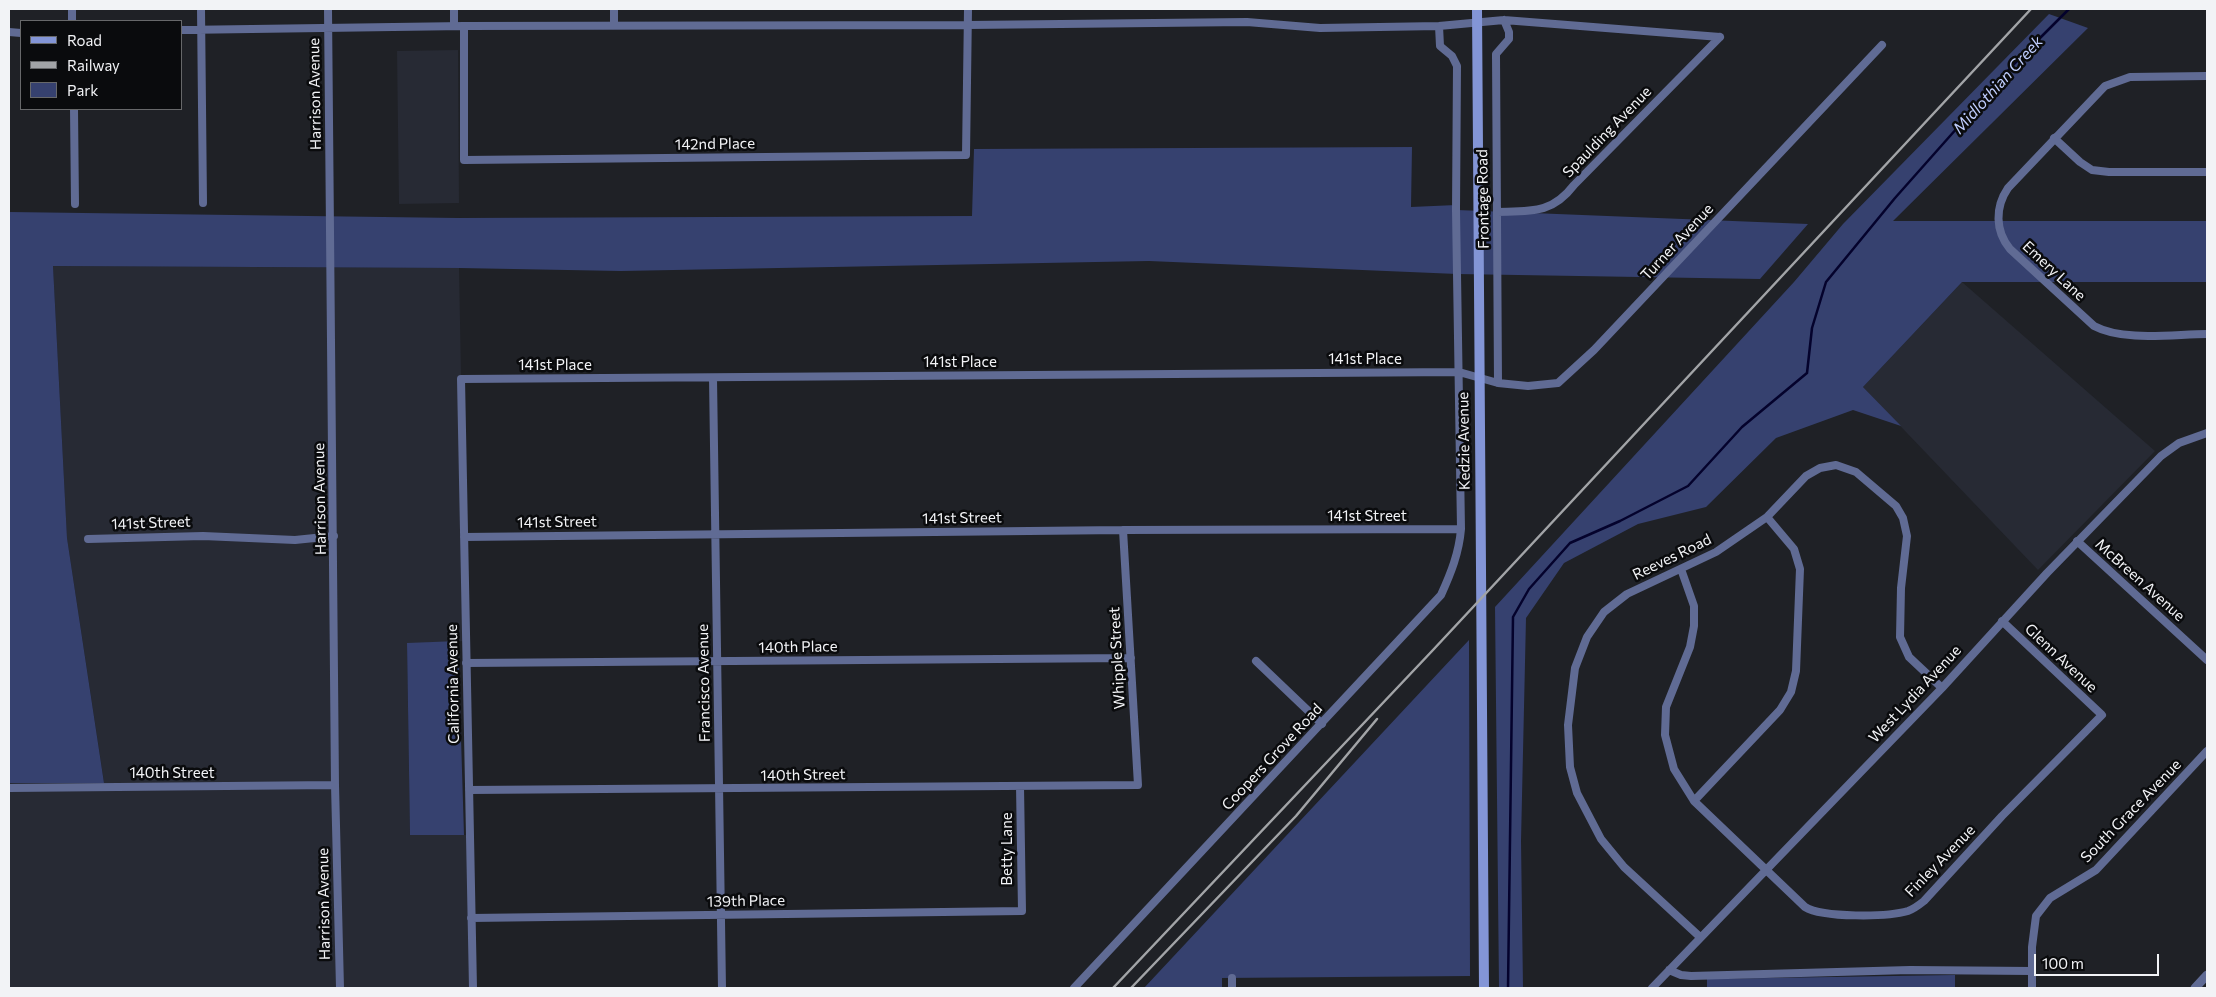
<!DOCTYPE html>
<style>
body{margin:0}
#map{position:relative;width:2216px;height:997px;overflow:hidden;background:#1f2126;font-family:Commissioner,sans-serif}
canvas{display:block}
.frame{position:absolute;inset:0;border:10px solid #f2f3f6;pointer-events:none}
.legend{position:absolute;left:20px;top:20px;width:162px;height:90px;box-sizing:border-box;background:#0a0b0d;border:1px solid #67686a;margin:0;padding:6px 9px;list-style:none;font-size:15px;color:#f2f3f6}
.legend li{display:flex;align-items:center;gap:10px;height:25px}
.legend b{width:25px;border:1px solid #67686a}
.scale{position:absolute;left:2034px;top:954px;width:125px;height:22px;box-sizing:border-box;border:2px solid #f2f3f6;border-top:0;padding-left:6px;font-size:15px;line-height:18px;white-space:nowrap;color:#f2f3f6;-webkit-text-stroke:4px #0a0b0d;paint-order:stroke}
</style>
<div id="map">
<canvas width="2216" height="997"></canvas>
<div class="frame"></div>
<ul class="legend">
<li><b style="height:6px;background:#8395d6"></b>Road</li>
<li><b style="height:6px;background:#a2a4a7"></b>Railway</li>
<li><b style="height:14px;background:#36416f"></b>Park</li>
</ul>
<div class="scale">100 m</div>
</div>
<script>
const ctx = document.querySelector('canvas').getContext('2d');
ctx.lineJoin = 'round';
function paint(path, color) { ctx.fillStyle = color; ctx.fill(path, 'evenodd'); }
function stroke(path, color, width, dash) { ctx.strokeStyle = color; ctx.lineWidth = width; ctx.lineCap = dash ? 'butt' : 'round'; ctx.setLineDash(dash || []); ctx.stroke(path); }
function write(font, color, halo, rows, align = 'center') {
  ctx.font = font + ' Commissioner,sans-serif'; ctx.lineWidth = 5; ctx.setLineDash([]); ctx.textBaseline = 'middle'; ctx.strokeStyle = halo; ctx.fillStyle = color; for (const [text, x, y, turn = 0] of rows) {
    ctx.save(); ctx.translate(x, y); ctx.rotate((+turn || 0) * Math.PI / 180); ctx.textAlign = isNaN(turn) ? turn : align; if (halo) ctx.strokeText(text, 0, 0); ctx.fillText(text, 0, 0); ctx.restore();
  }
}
const built = new Path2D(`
 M458,50L459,203L399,204L397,51Z
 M53,266L459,268L466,641L407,644L410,835H470L473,988H9V783L104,782L67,538Z
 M1962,282L2155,451L2038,570L1863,387Z`);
const green = new Path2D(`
 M2049,14L2088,28L1893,221H2207V282H1962L1863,387L1901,426L1853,410L1776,438L1706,507L1638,524L1564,563L1526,618L1521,841L1523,988H1499L1495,607L1794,282L1843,224Z
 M1412,147L1411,207L1456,205L1457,210L1808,224L1760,279L1457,274L1149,261L621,271L459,268L53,266L67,538L104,783H9V212L458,218L972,216L974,149Z
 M1469,640L1470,976L1222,978V988H1144Z
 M458,641L464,835H410L407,643Z
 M1955,975V988H1707V979Z`);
const stream = new Path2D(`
 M1508,988L1513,617L1529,589L1570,543L1620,521L1688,486L1742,427L1807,373L1812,328L1826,282L1895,198L2013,65L2069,9`);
const minor = new Path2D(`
 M201,9L203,203
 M328,9L335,785L340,988
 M614,9V25
 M72,21V9
 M454,26V9
 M464,26V160L966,155L968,9
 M181,30L464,26L968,25L1247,22L1320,28L1439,26L1504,20L1720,37
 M9,32L21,33
 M2207,76L2130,77L2105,86L2008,188C1995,207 1995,231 2010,249L2094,326C2124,342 2174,334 2207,334
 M74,109L75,204
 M2054,138L2080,162L2092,170L2109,172H2207
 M1497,212C1531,211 1552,214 1574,185L1720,37
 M713,378L722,988
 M1498,383L1496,54L1509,39V32L1504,20
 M464,537L1123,530L1461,529
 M88,539L203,536L295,540L334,536
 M2077,541L2207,660
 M1681,569L1694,606V626L1690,647L1666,707L1665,735L1674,769L1694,801L1805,907C1823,918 1888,917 1908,911C1914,909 1919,905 1924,901L2002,816L2102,715L2002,621
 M1256,661L1322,724
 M466,663L1131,658
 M9,788L335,785
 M469,790L1138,785L1123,530
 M1694,801L1780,710L1791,692L1796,671L1800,569L1794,549L1767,517
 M471,918L1022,911L1020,786
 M1700,937L1624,867L1601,839L1577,793L1570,767L1568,725L1575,668L1587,637L1604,612L1627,594L1716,552L1767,517L1806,476L1820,468L1836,465L1856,472L1896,506L1903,518L1907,536L1901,588L1900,637L1909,657L1942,688
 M1669,970L1681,975L1691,976L1910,970L2032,971
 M1232,978V988
 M473,988L461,379L1459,372L1498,383L1528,386L1558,383L1594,350L1882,45
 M1074,988L1441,595C1451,573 1459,553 1461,529L1456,210L1457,66L1452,56L1440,46L1439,26
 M1652,988L1942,688L2047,573L2161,456L2179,443L2207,433
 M2032,988V947L2036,916L2050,898L2096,870L2207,751`);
const tertiary = new Path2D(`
 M2195,988L2207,975`);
const secondary = new Path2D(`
 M1477,9L1484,988`);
const rail = new Path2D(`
 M1113,988L1433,650L2031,9
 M1131,988L1296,816L1377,719`);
const streetNames = [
 ["Harrison Avenue",315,94,-91],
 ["Spaulding Avenue",1607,132,-46],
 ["142nd Place",715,144,-1],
 ["Frontage Road",1483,199,-91],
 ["Turner Avenue",1677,242,-47],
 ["Emery Lane",2054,271,43],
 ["141st Place",1365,359],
 ["141st Place",960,362],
 ["141st Place",555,365],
 ["Kedzie Avenue",1464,441,-91],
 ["Harrison Avenue",320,499,-91],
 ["141st Street",1367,516],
 ["141st Street",962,518,-1],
 ["141st Street",557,522,-1],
 ["141st Street",151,523,-2],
 ["Reeves Road",1672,557,-26],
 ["McBreen Avenue",2140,580,42],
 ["140th Place",798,647,-1],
 ["Whipple Street",1117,658,-93],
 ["Glenn Avenue",2061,658,43],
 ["Francisco Avenue",704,683,-91],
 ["California Avenue",453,684,-91],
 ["West Lydia Avenue",1915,694,-47],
 ["Coopers Grove Road",1272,757,-47],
 ["140th Street",172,773],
 ["140th Street",803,775,-1],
 ["South Grace Avenue",2131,811,-46],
 ["Betty Lane",1007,849,-90],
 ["Finley Avenue",1940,861,-46],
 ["139th Place",746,901,-1],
 ["Harrison Avenue",324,904,-91]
];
const waterNames = [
 ["Midlothian Creek",1998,85,-48]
];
paint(built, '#272a34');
paint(green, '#36416f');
stroke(stream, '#04022c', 2.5);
stroke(minor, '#606b94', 8);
stroke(tertiary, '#606b94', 9);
stroke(secondary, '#8395d6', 10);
stroke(rail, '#a2a4a7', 2.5);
write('15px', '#f2f3f6', '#0a0b0d', streetNames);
write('italic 16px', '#c0cefe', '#0a0b0d', waterNames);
</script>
